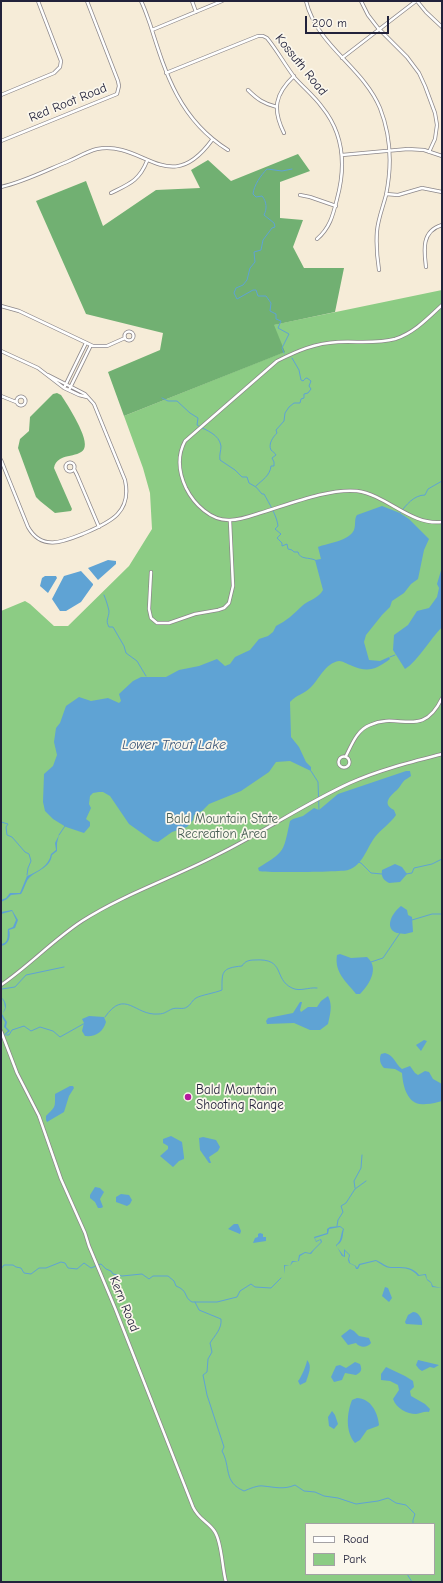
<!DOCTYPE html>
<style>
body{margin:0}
#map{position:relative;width:443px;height:1583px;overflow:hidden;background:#f6ecd8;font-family:"Comic Neue",sans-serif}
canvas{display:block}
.frame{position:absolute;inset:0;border:2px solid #22223b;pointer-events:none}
.legend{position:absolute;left:305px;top:1523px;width:130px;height:52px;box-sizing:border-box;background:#fbf7ec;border:1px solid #a4a2a5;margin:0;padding:5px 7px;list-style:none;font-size:12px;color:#22223b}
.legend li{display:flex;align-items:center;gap:8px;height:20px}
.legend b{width:20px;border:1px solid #a4a2a5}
.scale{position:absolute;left:305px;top:16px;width:84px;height:18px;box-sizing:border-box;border:2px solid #22223b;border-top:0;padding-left:5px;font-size:12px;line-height:14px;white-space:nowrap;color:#22223b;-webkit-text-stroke:3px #fbf7ec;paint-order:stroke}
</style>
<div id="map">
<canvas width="443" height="1583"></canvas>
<div class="frame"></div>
<ul class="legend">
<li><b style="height:5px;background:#fff"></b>Road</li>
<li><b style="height:11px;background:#8ccc84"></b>Park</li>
</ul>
<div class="scale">200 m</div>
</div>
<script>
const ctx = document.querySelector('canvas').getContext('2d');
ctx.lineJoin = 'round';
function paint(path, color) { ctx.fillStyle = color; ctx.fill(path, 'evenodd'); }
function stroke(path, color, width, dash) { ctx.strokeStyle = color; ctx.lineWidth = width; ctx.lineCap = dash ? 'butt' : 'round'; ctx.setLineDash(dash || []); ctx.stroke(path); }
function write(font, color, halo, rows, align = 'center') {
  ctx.font = font + ' "Comic Neue",sans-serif'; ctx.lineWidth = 3.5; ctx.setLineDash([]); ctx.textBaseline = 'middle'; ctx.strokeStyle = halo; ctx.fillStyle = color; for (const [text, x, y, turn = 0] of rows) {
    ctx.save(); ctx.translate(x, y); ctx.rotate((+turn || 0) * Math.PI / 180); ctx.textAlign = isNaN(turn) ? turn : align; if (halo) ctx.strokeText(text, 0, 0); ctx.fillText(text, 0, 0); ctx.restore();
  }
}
const green = new Path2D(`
 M442,290V1582H1V611L25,601L30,604L54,626H68L129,566L152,529L150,493L143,468L124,416L284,352L273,325ZM306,1524H434V1574H306Z`);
const forest = new Path2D(`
 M298,154L310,171L280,182V218L303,220L293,247L304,268H344L335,312L274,325L285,352L124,416L108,372L160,350L163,333L86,314L36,201L86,181L103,226L156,190L200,188L191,170L208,160L231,181Z
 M57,393L61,395C67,404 90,439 84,449C78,459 57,452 54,468L72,509L71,511L55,513L40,501L36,497L18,448L20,439L29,431L30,417L53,394Z`);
const water = new Path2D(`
 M382,506L400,513L409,519L429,539L424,550L418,579L411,584L404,593L392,601L390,607L382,615L366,635L364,642L369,660L380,661L389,657L390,659C375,670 368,673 350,665C347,664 343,661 339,661C325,663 319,680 310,688C304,694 296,695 290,702L291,737L299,747L306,762L311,767V771L290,761L276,762L269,772L241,791L209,804L202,811L194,815L193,820L187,827L172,832L158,842L153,841L129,824L110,796L103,792H99L93,793L90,796L89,804L91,808L86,819L90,822V826L84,833L66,827L53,819L45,811L43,802L44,774L53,766L57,755L54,742L56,728L60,723L66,706L79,697L91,701L108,698L119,703L121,701L119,694L133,681L141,677H166L179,670L199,666L217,659L225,666L230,664L235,657L250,650L259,639L268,636L273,632L276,626C286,621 294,614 302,606C307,601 316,599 321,593L323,590L315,560L321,559L318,547C328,543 349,541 354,530C356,525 354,519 357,515Z
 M108,560L116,561V564L98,580L88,568Z
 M442,567V627C430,639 418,661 405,669L393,650L394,635L408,625L417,611L429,608L437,597L439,588L437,584Z
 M81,571L93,584V585L81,602L66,611H60L52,599L64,576Z
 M45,576H56L57,578L48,593L40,586L42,578Z
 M406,771H410L411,776C409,778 405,779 403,782C401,784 400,787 397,790C391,795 381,804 394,810L396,815C390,824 381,829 375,837C366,849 363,865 348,870C344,872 263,873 259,871L258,868C286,851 283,852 290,821L293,819L303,816L314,808L319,810L338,794Z
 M59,835L57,843V851L52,855C50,868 38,870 30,877C26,880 24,890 21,894L11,895L7,899L1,902V900L6,898L10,893H20L27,876C37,872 49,866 51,854L56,850L55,843Z
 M395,864L402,867L407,874L400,882L389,883C383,880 381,876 382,870Z
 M401,906L407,910L408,915L412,917L413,932L405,934L397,933C383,928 393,912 401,906Z
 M12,910L18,920L15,928L9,930C11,936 9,945 1,946V944C10,943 7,934 8,929L13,927L16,920L12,911L1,914V912Z
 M340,954L351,958L367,957C380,968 369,985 360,994H356C347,982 334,973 337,955Z
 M328,996C333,1005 330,1015 328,1024L320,1030H310L294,1023L267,1024L266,1021L268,1018L293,1013L300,1002H302L300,1010L301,1012L308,1007H317L321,1001Z
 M1,997C8,1003 7,1009 2,1014L7,1022L6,1027L10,1031L1,1038V1037L8,1031L4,1027L5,1022C0,1014 2,1016 5,1008L4,1002Z
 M89,1016L104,1017L106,1022C103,1032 96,1037 85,1036L82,1031L84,1023L82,1019Z
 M424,1040L427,1041L421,1051L416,1045Z
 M385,1053C395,1056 395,1064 402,1069L410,1066L415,1073L418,1075L425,1071L429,1072L433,1079L442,1084V1101C437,1102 432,1104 426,1104C408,1107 403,1087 402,1073L395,1069L384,1068C380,1064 379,1059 381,1054Z
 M70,1086H73L74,1088L69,1096L64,1112L47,1122L46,1120V1116C56,1106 55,1108 55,1094Z
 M171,1136L182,1142L184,1157V1159L179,1161L173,1167L160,1156L168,1149V1146L163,1143V1139Z
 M203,1137L216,1140L220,1147L218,1151L209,1157L211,1163H209L200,1150L199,1138Z
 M95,1187L100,1188L104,1192L100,1199L103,1207L101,1208H98L95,1202L90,1198V1195Z
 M121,1194L129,1195L132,1200L130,1204L127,1206L116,1202V1197Z
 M238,1224L241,1231L240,1234L228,1229L234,1224Z
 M340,1226L344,1229C342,1235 344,1241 337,1245V1247L343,1255L344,1256V1249L350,1255L349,1259L350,1263L356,1266L357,1268L359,1264L376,1260C381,1262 386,1267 391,1267C402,1267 412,1266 419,1275L426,1274L427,1279L431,1282L433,1286L442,1288L432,1287L431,1283L427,1280L425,1275L418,1276C411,1267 402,1268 391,1268C385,1268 380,1263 376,1261L360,1265L358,1269H356L355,1266L349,1263L348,1260L349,1255L345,1251V1257L342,1256L336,1245C342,1240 340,1236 343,1229L340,1227L329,1229L328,1234L315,1238L316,1241L321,1239L322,1242L314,1250L311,1254L305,1253L300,1256L299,1261L293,1262L290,1266H285L284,1274L281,1278L284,1274V1265L290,1266L292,1261H298L299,1255L305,1252L310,1253L321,1242L320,1240L316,1242L314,1237L327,1233V1229L330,1227Z
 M260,1233L263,1234V1237H266V1241L253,1243L255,1238L258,1237V1234Z
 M385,1287L388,1288L392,1298L389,1302L382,1296Z
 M413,1312C419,1312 423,1320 422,1325L406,1324L405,1322L408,1315Z
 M350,1329L354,1331L359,1336L369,1338L371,1343C367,1348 360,1348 356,1343L348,1345L341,1336Z
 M307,1360C313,1366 308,1375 306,1382L300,1385L298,1381C301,1378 307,1364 307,1360Z
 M418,1360L439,1365L434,1368L430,1367L422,1371L419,1369L416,1365Z
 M355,1362L360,1364C362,1369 362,1372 356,1375L345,1373L342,1380L334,1382L331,1377L336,1366L340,1365L346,1368Z
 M386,1367L405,1376L413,1381L414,1387L410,1391L411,1396L425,1404L430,1409L429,1412C424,1411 420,1414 416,1414C407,1414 396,1408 393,1399L399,1390L398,1385L390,1381L381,1380V1374Z
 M357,1398C370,1398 378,1412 379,1425L378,1426L367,1430L360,1440L355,1443C345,1431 347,1413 352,1400Z
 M332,1411L335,1415L338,1424L334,1429L329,1426L328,1417Z`);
const stream = new Path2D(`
 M284,353L282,348L289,334L278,328L281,321L276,319V314L270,311L271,303L266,296H258L256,290H253L237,299L234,293L236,288L243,285L247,280L250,268L255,262L254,252L261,250L263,240L272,228L275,227L274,223L264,215C267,209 267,202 262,196L256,197L253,194C254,185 261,175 267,169L282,171L292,169
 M162,398L168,401H177L190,413L198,418L197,425C207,431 219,434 221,446C221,451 219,455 220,460L235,470L242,477H247L249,483L256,487L262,494H264C269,503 277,516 278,526L275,529L281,534L277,538L282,543V546L287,544L288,549L292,550L294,552H298C300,560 309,557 315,560
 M256,486C262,480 270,476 271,466H274V462L272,458L276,455C275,453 273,452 271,450C268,444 273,437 277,433L276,430L284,421L285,413L289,407L294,403H300L301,399L304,398V394L308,393L311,389L309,386L311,381L307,378H306L303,381L301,380L299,370L292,358
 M400,513C406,505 414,495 425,495L428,489L442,481
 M104,595C106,600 108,606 109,611C109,618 105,620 109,627H113L124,646L126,653L137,661L146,676
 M390,657L395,655
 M311,771L318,782L319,810
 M1,822L8,824L6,827L7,835L12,837L25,852L29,854L31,861L28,868L27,875
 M59,835L65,826
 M358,862L361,863L371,873L382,874
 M406,874L412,873L414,868L432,864L442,859
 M412,920L432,914H442
 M1,926V932
 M371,962L383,958L400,933
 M2,989L15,987L26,975L64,967
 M105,1017C125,988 135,1016 158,1014C165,1014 167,1011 172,1009C177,1007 183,1010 187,1007C191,1005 192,1000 196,998C201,995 215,993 222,990C222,972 221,968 242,966C245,961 249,960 255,960C286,958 273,979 292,988C300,992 308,987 317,988
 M6,1035H9L12,1030L24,1026L31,1031L40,1027L53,1031L60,1037L85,1023
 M355,1188L354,1181L361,1168L362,1155
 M337,1226L338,1220L343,1212L341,1206L346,1203L355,1189L366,1181
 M1,1269L4,1265H13L16,1267L21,1268L24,1273L31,1274L39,1268H46L61,1262L65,1263L68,1268L77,1269L84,1263L91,1268L101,1264L106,1269L111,1271L113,1274L122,1276L142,1274L149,1279L153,1276H168L174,1281L176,1286C189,1291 183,1297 192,1302H217L237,1297L240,1291L251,1284L255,1287L271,1288L281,1278
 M195,1302L199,1310L221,1319C222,1329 215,1335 210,1343L212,1352L208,1359L207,1372L203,1375L207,1395L224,1447L222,1451C231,1467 223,1482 244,1491C249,1489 258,1485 263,1486C274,1487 284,1490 295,1485L304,1491L315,1492L324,1496L338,1498L356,1504L378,1501L388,1498L396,1503L406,1505L415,1514L413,1520V1524
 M407,1574L412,1582`);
const street = new Path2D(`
 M141,1C145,9 147,16 150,24C166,75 180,120 228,150
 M192,1L196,12
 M306,1C317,46 363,67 380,108C391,136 392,166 386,195C383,207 378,219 377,231C376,244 377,257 379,270
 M361,1L368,15L378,28L407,57L419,73L425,86L435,113L437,125L435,139L429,152
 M417,1L426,12L442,27
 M152,30L222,1
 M342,58L416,1
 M166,73L258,36H263L267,38C277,50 285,65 295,78C304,88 314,96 322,107C344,134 346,166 337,199C333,215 330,228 317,239
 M248,90C257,99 264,104 277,107
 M1,95L54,73L60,67L61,61L38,1
 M284,133C272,109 275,94 294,76
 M1,141L117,94L119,86L118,81L87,1
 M342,155L408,149L424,150L442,156
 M1,187C24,182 47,170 69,161C78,157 88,151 97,149C144,140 169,199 212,140
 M111,193C129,184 139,181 147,161
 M386,194L398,195L422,188L442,192
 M300,195L310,197L336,206
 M426,267C424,251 421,231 442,225
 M442,305C428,318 414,333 395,339C376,344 357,341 338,342C315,343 297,351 277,361L185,441C177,456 179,473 186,488C194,504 211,521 230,520C240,520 251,516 260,513C287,505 329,488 357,491C387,495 411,526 442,522
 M1,306L19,311L93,346H107L125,338
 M124.5 336a4.5 4.5 0 1 1 9 0a4.5 4.5 0 1 1-9 0Z
 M1,351L38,368L64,388L79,395L87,397
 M64,388L86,343
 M69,390L91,345
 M1,396L16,402
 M16.5 401a4.5 4.5 0 1 1 9 0a4.5 4.5 0 1 1-9 0Z
 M1,460L28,527C42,552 65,541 85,533C111,522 132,512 125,480L94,404L85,394L48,375
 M65.5 467a4.5 4.5 0 1 1 9 0a4.5 4.5 0 1 1-9 0Z
 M74,469L77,475L99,527
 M151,572L149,609L151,618L157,623H169L195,614L218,610L224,608L229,603L233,586L230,521
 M346,756C352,744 357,730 370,725C399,711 422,740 442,698
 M338.5 762a5.5 5.5 0 1 1 11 0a5.5 5.5 0 1 1-11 0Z
 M1,985C29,966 53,940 82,921C124,894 173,878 217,855C262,833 304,804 350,783C379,770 411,762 442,754
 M1,1031L17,1073L39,1116L61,1179L85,1233L89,1246L115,1308L193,1507C199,1520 209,1522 215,1532C222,1543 222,1568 226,1582`);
const markers = [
 [188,1097,4,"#b5179e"]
];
const streetNames = [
 ["Kossuth Road",301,65,51],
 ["Red Root Road",68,103,-22],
 ["Kern Road",124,1304,68]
];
const parkNames = [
 ["Bald Mountain State",222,819],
 ["Recreation Area",222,834]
];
const poiNames = [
 ["Bald Mountain",196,1090],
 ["Shooting Range",196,1105]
];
const waterNames = [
 ["Lower Trout Lake",174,745]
];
paint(green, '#8ccc84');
paint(forest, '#71b072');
paint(water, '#5fa3d4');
stroke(stream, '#5fa3d4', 1);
stroke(street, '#8c878a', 4);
stroke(street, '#fff', 2.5);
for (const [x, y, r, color] of markers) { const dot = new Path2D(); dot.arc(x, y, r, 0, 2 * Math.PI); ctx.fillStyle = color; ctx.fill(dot); stroke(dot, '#fbf7ec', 1.5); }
write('13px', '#22223b', '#fbf7ec', streetNames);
write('13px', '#475e55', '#fbf7ec', parkNames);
write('13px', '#22223b', '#fbf7ec', poiNames, 'left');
write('italic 14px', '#3a5678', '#fbf7ec', waterNames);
</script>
